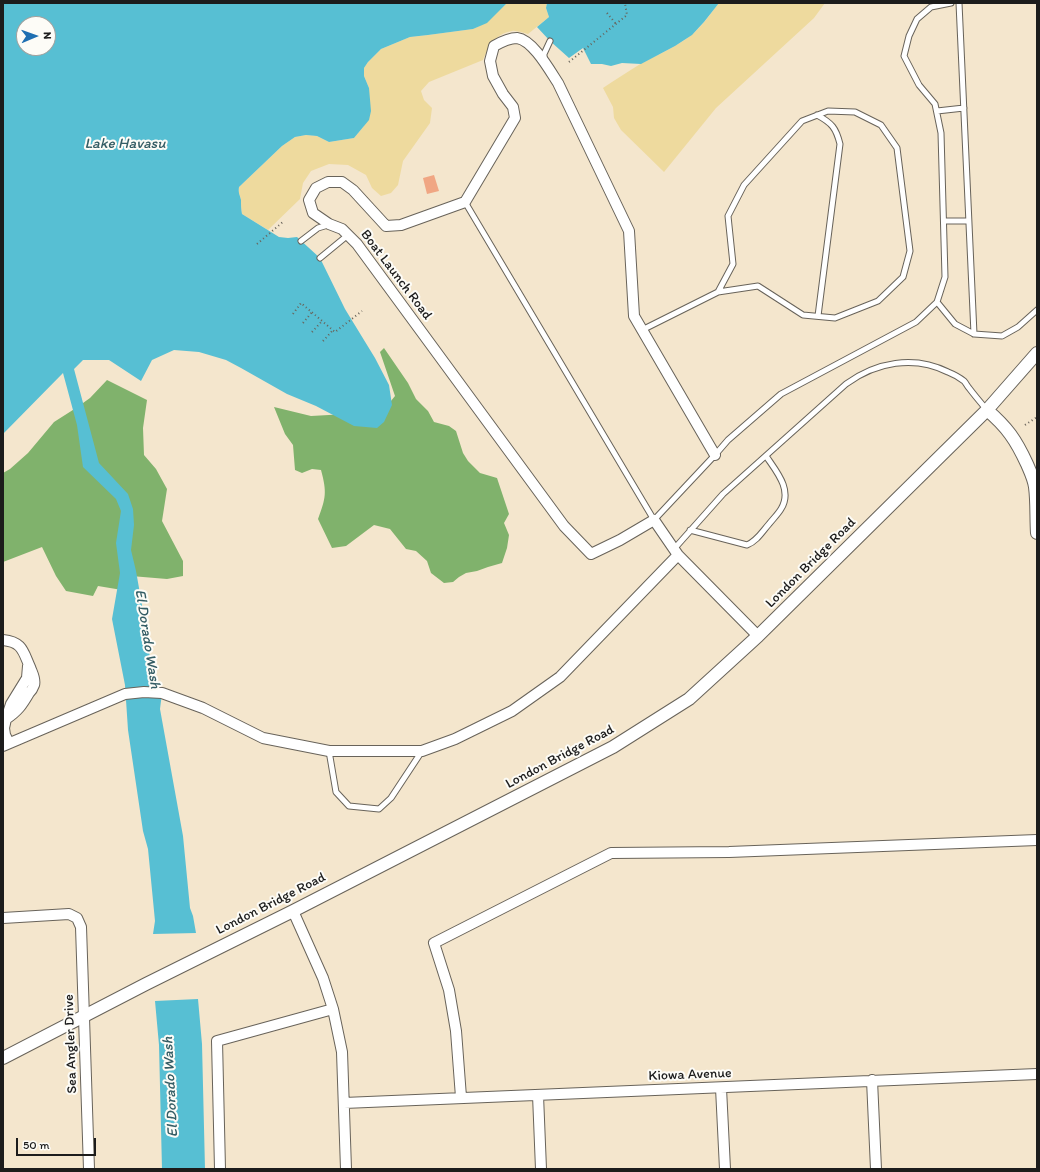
<!DOCTYPE html>
<style>
body{margin:0}
#map{position:relative;width:1040px;height:1172px;overflow:hidden;background:#f4e6cd;font-family:Itim,sans-serif}
canvas{display:block}
.frame{position:absolute;inset:0;border:4px solid #1c1c1c;pointer-events:none}
.north{position:absolute;left:16px;top:16px;width:40px;height:40px;box-sizing:border-box;background:#fdfcf7;border:1px solid #a3a29f;border-radius:50%;rotate:88deg;font-size:11px;font-weight:700;line-height:16px;text-align:center;color:#1c1c1c}
.north::after{content:'';display:block;margin:auto;width:14px;height:18px;background:#1f6fb2;clip-path:polygon(50% 0,100% 100%,50% 72%,0 100%)}
.scale{position:absolute;left:16px;top:1138px;width:80px;height:18px;box-sizing:border-box;border:2px solid #1c1c1c;border-top:0;padding-left:5px;font-size:12px;line-height:14px;white-space:nowrap;color:#1c1c1c;-webkit-text-stroke:3px #fdfcf7;paint-order:stroke}
</style>
<div id="map">
<canvas width="1040" height="1172"></canvas>
<div class="frame"></div>
<div class="north">N</div>
<div class="scale">50 m</div>
</div>
<script>
const ctx = document.querySelector('canvas').getContext('2d');
ctx.lineJoin = 'round';
function paint(path, color) { ctx.fillStyle = color; ctx.fill(path, 'evenodd'); }
function stroke(path, color, width, dash) { ctx.strokeStyle = color; ctx.lineWidth = width; ctx.lineCap = dash ? 'butt' : 'round'; ctx.setLineDash(dash || []); ctx.stroke(path); }
function write(font, color, halo, rows, align = 'center') {
  ctx.font = font + ' Itim,sans-serif'; ctx.lineWidth = 4; ctx.setLineDash([]); ctx.textBaseline = 'middle'; ctx.strokeStyle = halo; ctx.fillStyle = color; for (const [text, x, y, turn = 0] of rows) {
    ctx.save(); ctx.translate(x, y); ctx.rotate((+turn || 0) * Math.PI / 180); ctx.textAlign = isNaN(turn) ? turn : align; if (halo) ctx.strokeText(text, 0, 0); ctx.fillText(text, 0, 0); ctx.restore();
  }
}
const forest = new Path2D(`
 M384,348L408,383L416,399L428,411L434,422L449,426L456,431L463,453L468,461L480,473L497,478L509,514L504,523L509,535L507,548L502,563L488,567L477,571L466,573L459,577L453,582L444,583L431,573L427,561L416,551L406,549L390,529L374,525L346,546L332,548L318,519C326,498 327,492 321,470L312,469L302,473L295,470L293,445L285,434L274,407L311,416L382,412L395,396L380,352Z
 M107,380L147,400L143,428L144,455L156,469L167,489L162,521L183,561V576L167,579L131,576L122,590L98,586L93,596L66,591L56,576L42,547L3,562V473L10,469L28,453L54,422L76,408L90,398Z`);
const sand = new Path2D(`
 M507,3H547L546,8L549,17L528,34C523,33 516,30 512,31C495,34 489,46 483,60L429,82L421,91L424,100L432,108L430,123L403,161L398,185L391,193L381,196L372,188L366,175L348,165L329,164L311,171L303,183L300,199L268,230L242,214C241,209 241,205 241,200C240,194 238,194 239,187L282,146L295,137L306,135L317,136L329,142L354,138L364,126L369,88L364,76V68L368,62L381,49L410,37L428,35L473,29L481,25L504,6Z
 M719,3H825L814,18L716,108L664,172L621,130L614,118L613,107L603,88C616,79 629,71 642,63C659,54 676,47 690,36C702,27 710,14 719,3Z`);
const water = new Path2D(`
 M3,3H507L487,23L473,29L428,35L410,37L381,49L368,62L364,68V76L369,88L371,111L369,120L354,138L329,142L317,136L306,135L295,137L282,146L239,187C238,193 240,195 241,200C241,205 241,209 242,214L279,237L288,238L297,237L320,258L345,309L375,358L389,385L392,405L384,422L377,428L354,426L316,406L287,394L241,368L226,360L199,352L174,350L152,360L141,381L109,360H83L74,369L99,463L128,494L133,509L134,525L131,550L136,571L145,622L150,658L162,693L160,709L183,836L190,908L193,916L196,933L153,934L155,921L148,849L143,831L128,730L125,685L112,619L120,573L116,543L121,511L116,499L83,467L77,425L63,373L3,434ZM24,24H48V48H24Z
 M547,3H719L704,22L692,35L675,46L641,64L622,63L611,66L602,64H591L583,48L569,58L550,41L537,27L549,17L546,8Z
 M198,999L202,1044L205,1169H162L159,1045L155,1001Z`);
const building = new Path2D(`
 M434,175L439,191L427,194L423,178Z`);
const path = new Path2D(`
 M607,13L616,24
 M569,62L627,15L625,3
 M257,244L284,221
 M293,314L301,303L335,332L362,311
 M303,323L312,312
 M312,332L322,321
 M323,341L333,330
 M1025,425L1037,417`);
const service = new Path2D(`
 M959,3L974,334
 M544,59V54L550,41
 M937,111L964,108
 M817,115C832,123 836,128 840,144L818,316
 M465,202L654,520L715,455L728,440L781,394L916,322L937,302L945,277L941,133L935,104L919,85L904,56L909,36L917,19L931,7L951,3
 M944,221H968
 M301,241L318,228L328,225
 M320,258L348,235
 M937,302L955,324L974,334L1002,336L1018,327L1037,310
 M642,330L718,292L758,286L803,315L835,318L878,301L903,277L910,251L897,148L881,125L855,112L828,111L802,121L744,185L728,216L733,264L718,292
 M690,530L747,545C757,541 762,532 769,524C773,519 778,514 781,509C793,490 776,471 766,456
 M674,549L723,494L846,384C876,362 914,355 948,372C953,374 959,377 964,381C966,383 967,386 969,388C975,396 981,403 987,410
 M329,751L336,792L349,806L379,809L391,798L422,751`);
const minor = new Path2D(`
 M715,455L634,316L629,231L558,83C550,71 533,40 517,38C509,38 501,42 494,46L490,61L493,76L503,94L513,107L515,118L465,202L401,225L386,226L353,190L342,182H328L316,188L309,200L313,213L329,224L342,229L357,244L564,526L591,554L620,540L654,520L678,555L758,636
 M3,640C23,642 23,652 30,667C32,673 36,679 34,685C33,688 31,691 29,693C22,705 18,711 6,719
 M9,743L5,735L4,728L6,719L11,704L27,678L28,666
 M3,746L125,694L144,692L162,693L203,708L263,738L329,751H422L455,739L512,711L560,677L678,555
 M293,911L323,978L333,1009L342,1052L346,1169
 M3,918L69,914L77,918L81,927L89,1169
 M872,1080L876,1169
 M721,1088L725,1169
 M538,1095L541,1169
 M461,1097L456,1031L449,990L434,943L611,853L729,852L1037,840
 M344,1103L1037,1074
 M220,1169L217,1041L333,1009`);
const tertiary = new Path2D(`
 M987,410C1007,427 1016,440 1027,464C1030,471 1034,479 1035,487C1037,502 1036,518 1037,533
 M3,1058L146,984L293,911L613,747L689,699L758,636L987,410L1037,353`);
const streetNames = [
 ["Boat Launch Road",396,275,53],
 ["London Bridge Road",811,563,-45],
 ["London Bridge Road",560,757,-28],
 ["London Bridge Road",271,904,-27],
 ["Sea Angler Drive",71,1044,-92],
 ["Kiowa Avenue",690,1075,-2]
];
const waterNames = [
 ["Lake Havasu",125,144],
 ["El Dorado Wash",147,639,81],
 ["El Dorado Wash",171,1087,-93]
];
paint(forest, '#80b26c');
paint(sand, '#eeda9e');
paint(water, '#57bfd3');
paint(building, '#f0a683');
stroke(service, '#68635a', 7);
stroke(minor, '#68635a', 12);
stroke(tertiary, '#68635a', 14);
stroke(path, '#68635a', 2, [1, 3]);
stroke(service, '#fff', 5);
stroke(minor, '#fff', 10);
stroke(tertiary, '#fff', 12);
write('14px', '#1c1c1c', '#fdfcf7', streetNames);
write('italic 15px', '#345d65', '#fdfcf7', waterNames);
</script>
